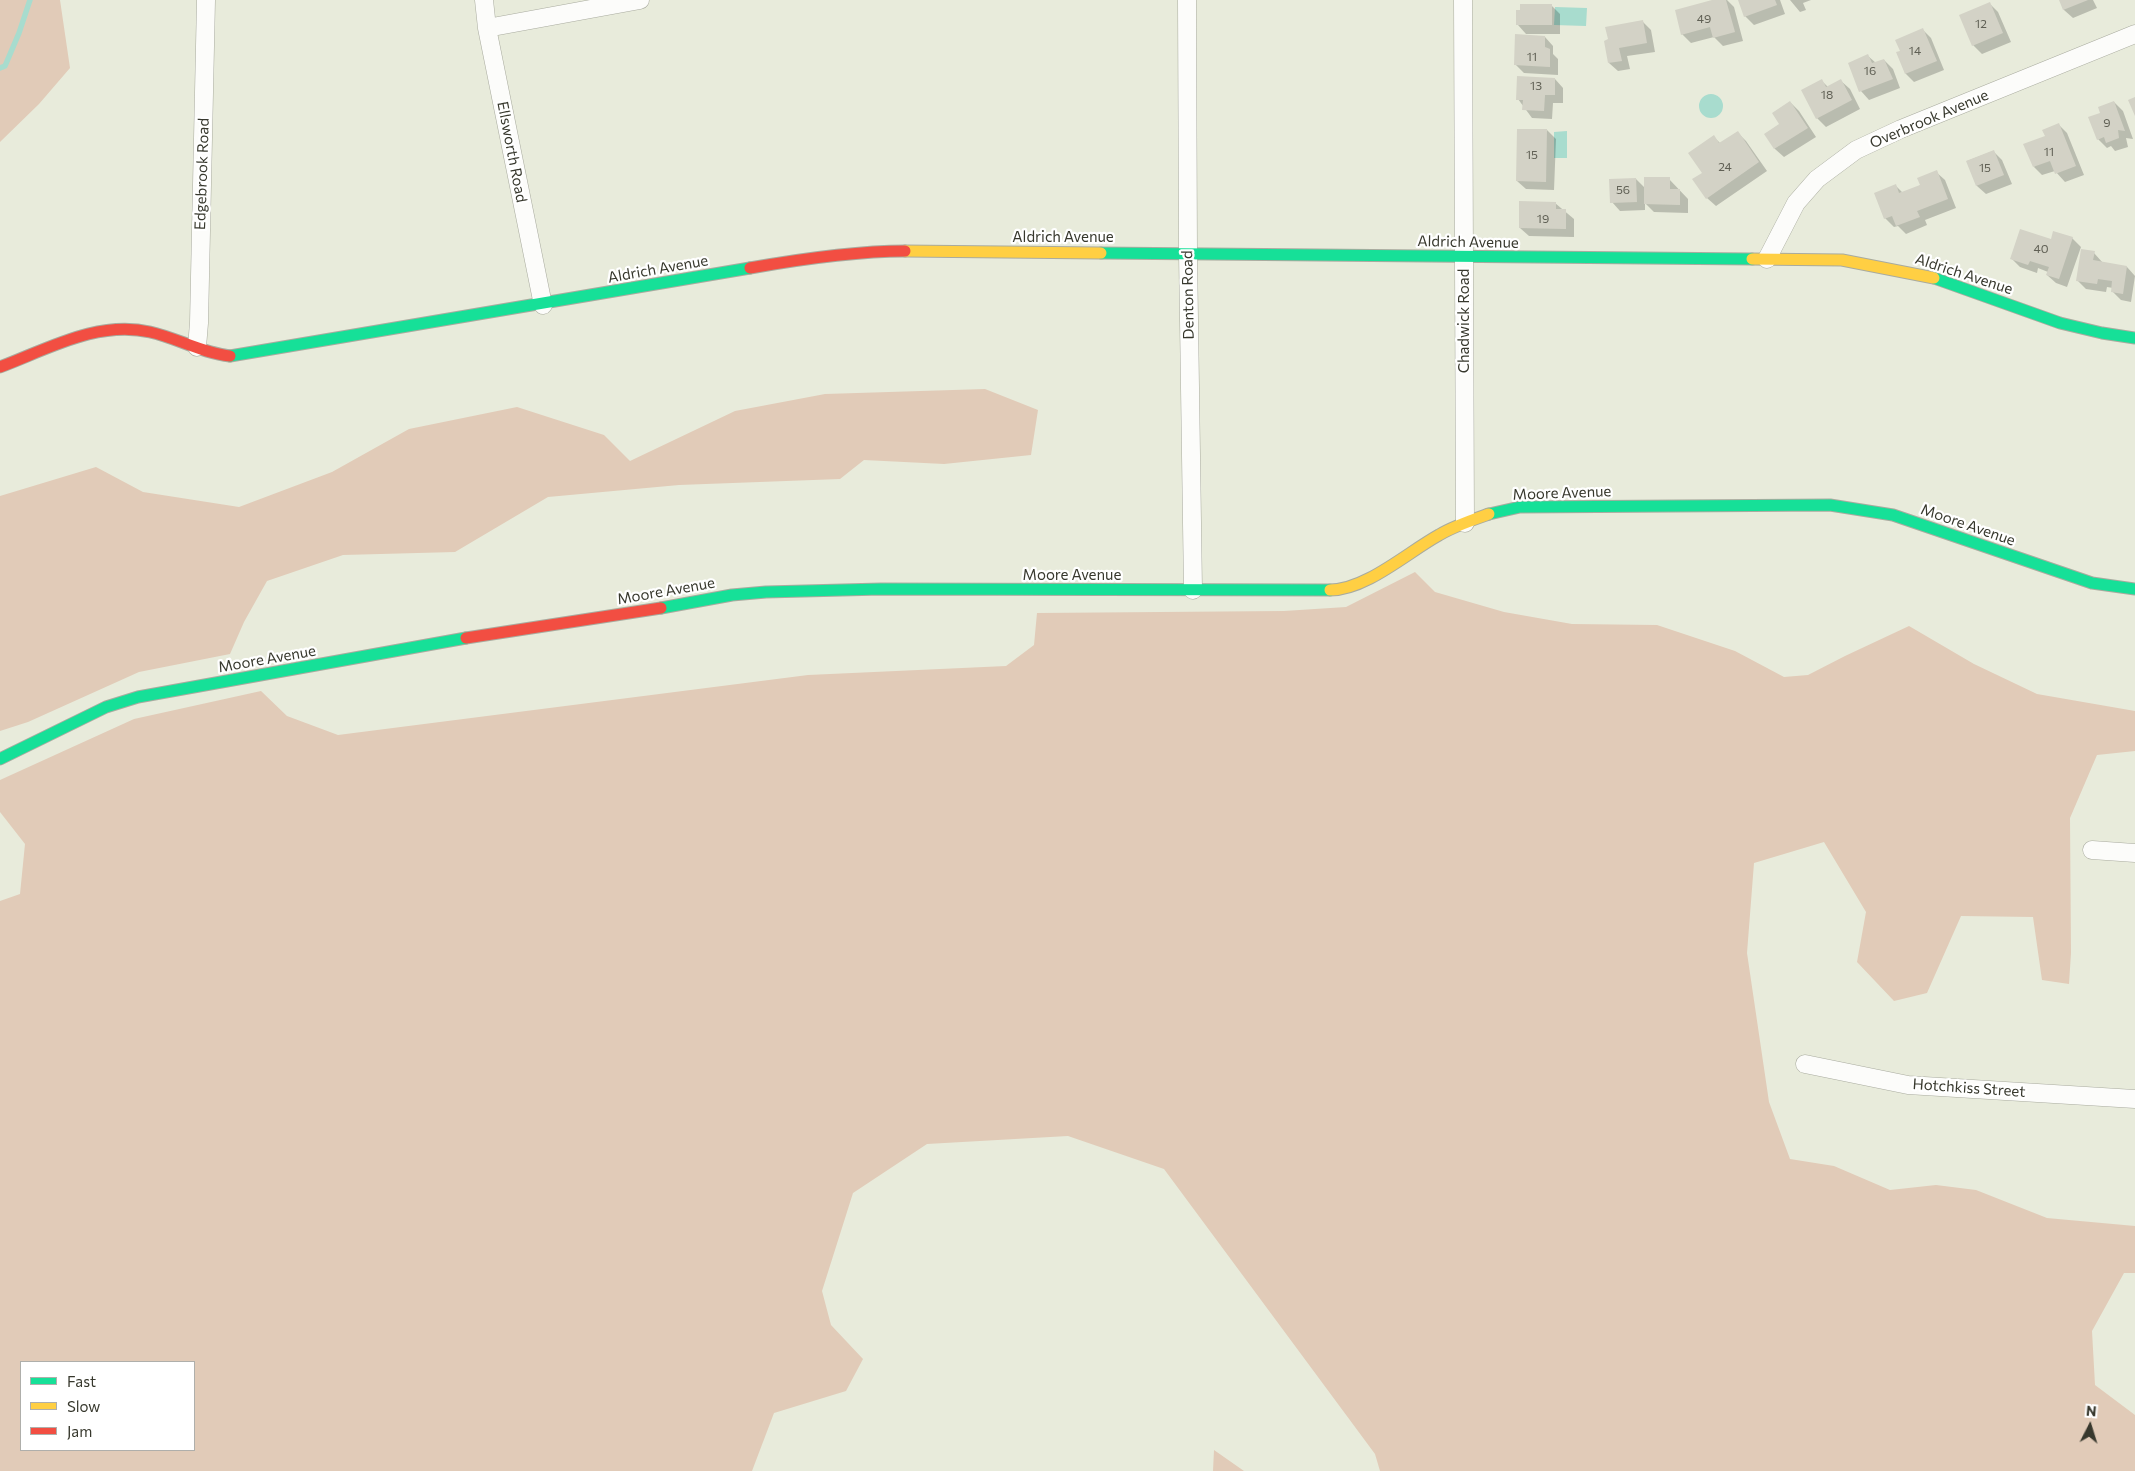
<!DOCTYPE html>
<style>
body{margin:0}
#map{position:relative;width:2135px;height:1471px;overflow:hidden;background:#e8ebdb;font-family:Commissioner,sans-serif}
canvas{display:block}
.legend{position:absolute;left:20px;top:1361px;width:175px;height:90px;box-sizing:border-box;background:#fff;border:1px solid #afafab;margin:0;padding:6px 9px;list-style:none;font-size:15px;color:#37382d}
.legend li{display:flex;align-items:center;gap:10px;height:25px}
.legend b{width:25px;border:1px solid #afafab}
.north{position:absolute;left:2065px;top:1401px;width:50px;height:50px;-webkit-text-stroke:4px #fff;paint-order:stroke;rotate:5deg;font-size:14px;font-weight:700;line-height:20px;text-align:center;color:#37382d}
.north::after{content:'';display:block;margin:auto;width:18px;height:22px;background:#37382d;clip-path:polygon(50% 0,100% 100%,50% 72%,0 100%)}
</style>
<div id="map">
<canvas width="2135" height="1471"></canvas>
<ul class="legend">
<li><b style="height:6px;background:#16e098"></b>Fast</li>
<li><b style="height:6px;background:#ffcf43"></b>Slow</li>
<li><b style="height:6px;background:#f24e42"></b>Jam</li>
</ul>
<div class="north">N</div>
</div>
<script>
const ctx = document.querySelector('canvas').getContext('2d');
ctx.lineJoin = 'round';
function paint(path, color) { ctx.fillStyle = color; ctx.fill(path, 'evenodd'); }
function stroke(path, color, width, dash) { ctx.strokeStyle = color; ctx.lineWidth = width; ctx.lineCap = dash ? 'butt' : 'round'; ctx.setLineDash(dash || []); ctx.stroke(path); }
function write(font, color, halo, rows, align = 'center') {
  ctx.font = font + ' Commissioner,sans-serif'; ctx.lineWidth = 4.5; ctx.setLineDash([]); ctx.textBaseline = 'middle'; ctx.strokeStyle = halo; ctx.fillStyle = color; for (const [text, x, y, turn = 0] of rows) {
    ctx.save(); ctx.translate(x, y); ctx.rotate((+turn || 0) * Math.PI / 180); ctx.textAlign = isNaN(turn) ? turn : align; if (halo) ctx.strokeText(text, 0, 0); ctx.fillText(text, 0, 0); ctx.restore();
  }
}
const green = new Path2D(`
 M0,0H60L70,68L39,104L0,142Z
 M985,389L1038,410L1031,455L944,464L864,460L840,479L679,485L548,497L455,552L343,555L267,581L244,622L230,654L139,672L28,722L0,731V496L96,467L143,492L239,507L332,472L409,429L517,407L604,435L630,461L735,411L825,394Z
 M1415,572L1435,592L1504,612L1572,624L1657,625L1735,651L1784,677L1808,675L1845,656L1909,626L1974,664L2037,694L2135,711V751L2097,755L2070,818L2071,953L2069,984L2042,980L2033,917L1961,916L1927,993L1894,1001L1857,962L1866,912L1824,842L1754,863L1747,953L1769,1102L1790,1159L1834,1166L1890,1190L1936,1185L1976,1190L2047,1218L2135,1226V1273H2124L2092,1331L2095,1385L2135,1415V1471H1380L1375,1454L1164,1169L1068,1136L927,1144L853,1193L822,1291L831,1325L863,1359L846,1391L774,1413L752,1471H0V901L20,894L25,844L0,812V780L134,719L261,691L287,716L338,735L808,675L1006,666L1034,645L1037,613L1284,611L1346,607ZM21,1362H194V1450H21Z
 M1214,1450L1244,1471H1213Z`);
const water = new Path2D(`
 M1555,7L1587,8L1586,26L1554,25Z
 M1699 106a12 12 0 1 1 24 0a12 12 0 1 1-24 0Z
 M1567,131V158H1554V132Z`);
const shadow = new Path2D(`
 M1717,0H1727L1734,7L1743,41L1723,46L1714,37L1691,43L1682,34Z
 M1740,0H1780L1785,14L1754,25L1745,16Z
 M1790,0H1811L1803,3L1806,10L1800,12Z
 M2060,0H2093L2097,8L2073,18L2064,10Z
 M1990,4L1998,12L2011,42L1982,54L1973,45Z
 M1551,5L1560,14V34H1526L1518,25Z
 M1642,21L1651,30L1655,52L1627,56L1630,69L1618,71L1609,63L1605,42Z
 M1923,30L1931,38L1944,70L1914,82L1906,74L1897,53L1901,51Z
 M1545,37L1553,46V54L1558,59V75L1524,73L1515,64Z
 M1868,56L1876,63L1884,60L1893,69L1900,88L1869,100L1861,91Z
 M1555,79L1563,88V103H1553L1552,119L1532,118L1518,99Z
 M1822,81L1828,87L1841,81L1850,89L1860,109L1826,127L1817,118Z
 M1790,102L1799,111L1816,137L1784,157L1775,149L1766,134L1781,124Z
 M2114,102L2123,111L2133,139L2126,138L2128,147L2115,151L2111,146L2107,148L2098,139L2102,113Z
 M2059,125L2067,133L2084,175L2065,182L2055,171L2042,175L2034,167L2046,137Z
 M1547,130L1556,139L1554,190L1526,189L1517,181Z
 M1737,132L1746,141L1767,171L1716,206L1707,198L1703,173L1714,137L1721,144Z
 M1993,151L2002,160L2012,184L1986,194L1977,186L1967,161Z
 M1936,172L1945,180L1956,208L1925,220L1927,225L1906,234L1898,226L1894,227L1885,218L1896,186L1903,193L1921,185Z
 M1636,179L1646,189L1669,179L1688,199V213L1654,212L1645,203V210L1620,211L1612,202Z
 M1555,203L1574,219V237L1529,236L1520,228Z
 M2072,238L2081,247L2067,287L2056,283L2047,275L2048,272L2038,268L2037,273L2020,267L2011,258L2051,241Z
 M2094,253L2103,263L2127,267L2135,276L2131,302L2121,300L2112,291L2113,288L2107,287L2106,292L2086,289L2077,280Z`);
const stream = new Path2D(`
 M0,68L5,66L19,33L30,0`);
const building = new Path2D(`
 M1712,0H1726L1735,32L1713,38L1710,27L1681,35L1675,10Z
 M1738,0H1775L1777,5L1744,17Z
 M2059,0H2088L2063,10Z
 M1990,2L2003,33L1972,46L1959,15Z
 M1520,4H1552V25H1516V10H1520Z
 M1643,20L1647,43L1619,48L1622,61L1608,63L1604,41L1608,39L1605,27Z
 M1923,28L1937,61L1905,74L1896,52L1900,51L1895,40Z
 M1515,34L1545,36V47L1550,49V67L1514,65Z
 M1868,54L1872,63L1884,59L1893,79L1859,92L1848,63Z
 M1517,76L1555,78V95H1545L1544,111L1522,110L1523,100H1516Z
 M1822,79L1826,87L1841,79L1852,100L1816,119L1801,90Z
 M2135,97V116L2128,100Z
 M1790,101L1808,128L1774,149L1764,134L1779,124L1772,113Z
 M2114,101L2125,131L2118,130L2119,138L2106,143L2104,137L2097,140L2088,117L2100,113L2098,107Z
 M2059,123L2076,166L2055,174L2050,161L2033,167L2023,144L2045,136L2042,130Z
 M1517,129H1547L1546,182L1516,181Z
 M1738,131L1759,162L1706,199L1692,179L1702,173L1688,153L1714,135L1719,143Z
 M1994,150L2004,175L1976,186L1966,161Z
 M1937,170L1948,199L1917,211L1920,217L1896,226L1892,216L1884,219L1874,193L1896,184L1899,193L1920,185L1917,178Z
 M1644,177H1670V189H1680V205L1644,204Z
 M1636,178L1637,202L1610,203L1609,179Z
 M1519,201L1556,202V209H1566V229L1519,228Z
 M2020,229L2051,239L2053,231L2073,237L2059,279L2046,275L2049,267L2030,261L2028,265L2010,259Z
 M2081,249L2095,251L2093,260L2127,266L2123,294L2111,292L2112,281L2098,279L2097,284L2076,281Z`);
const street = new Path2D(`
 M484,0L487,28L543,305
 M1187,0L1188,253L1193,590
 M1463,0L1465,523
 M487,28L640,0
 M1767,259L1796,203L1817,179L1856,150L1901,129L2135,34
 M197,347L199,323L206,0
 M2092,850L2135,853
 M1805,1064L1908,1085L2135,1099`);
const fast = new Path2D(`
 M1101,253L1752,259
 M1934,278L2060,323L2102,333L2135,338
 M230,356L750,268
 M1489,514L1520,507L1830,505L1893,515L2092,583L2135,589
 M661,608L732,595L766,592L881,589L1330,590
 M0,759L106,707L138,697L466,638`);
const slow = new Path2D(`
 M905,251L1101,253
 M1752,259L1842,260L1934,278
 M1330,590C1366,590 1408,552 1439,535C1454,526 1472,520 1489,514`);
const jam = new Path2D(`
 M750,268C801,259 854,251 905,251
 M0,367C48,349 98,320 150,332C177,338 202,353 230,356
 M466,638L661,608`);
const numberNames = [
 ["49",1704,19],
 ["12",1981,24],
 ["14",1915,51],
 ["11",1532,57],
 ["16",1870,71],
 ["13",1536,86],
 ["18",1827,95],
 ["9",2107,123],
 ["11",2049,152],
 ["15",1532,155],
 ["24",1725,167],
 ["15",1985,168],
 ["56",1623,190],
 ["19",1543,219],
 ["40",2041,249]
];
const streetNames = [
 ["Overbrook Avenue",1929,119,-23],
 ["Ellsworth Road",512,152,79],
 ["Edgebrook Road",202,174,-88],
 ["Aldrich Avenue",1063,237],
 ["Aldrich Avenue",1468,242,1],
 ["Aldrich Avenue",658,269,-10],
 ["Aldrich Avenue",1964,274,18],
 ["Denton Road",1188,295,-91],
 ["Chadwick Road",1464,321,-90],
 ["Moore Avenue",1562,493,-2],
 ["Moore Avenue",1968,525,19],
 ["Moore Avenue",1072,575],
 ["Moore Avenue",666,591,-10],
 ["Moore Avenue",267,659,-10],
 ["Hotchkiss Street",1969,1088,4]
];
paint(green, '#e1cbb8');
paint(water, '#a8dcce');
paint(shadow, '#0003');
stroke(stream, '#a8dcce', 5.5);
paint(building, '#d3d2c6');
stroke(street, '#a9ab9f', 19);
stroke(fast, '#a9ab9f', 13);
stroke(slow, '#a9ab9f', 13);
stroke(jam, '#a9ab9f', 13);
stroke(street, '#fcfcfa', 18);
stroke(fast, '#16e098', 11);
stroke(slow, '#ffcf43', 11);
stroke(jam, '#f24e42', 11);
write('12px', '#606055', null, numberNames);
write('15px', '#37382d', '#fff', streetNames);
</script>
